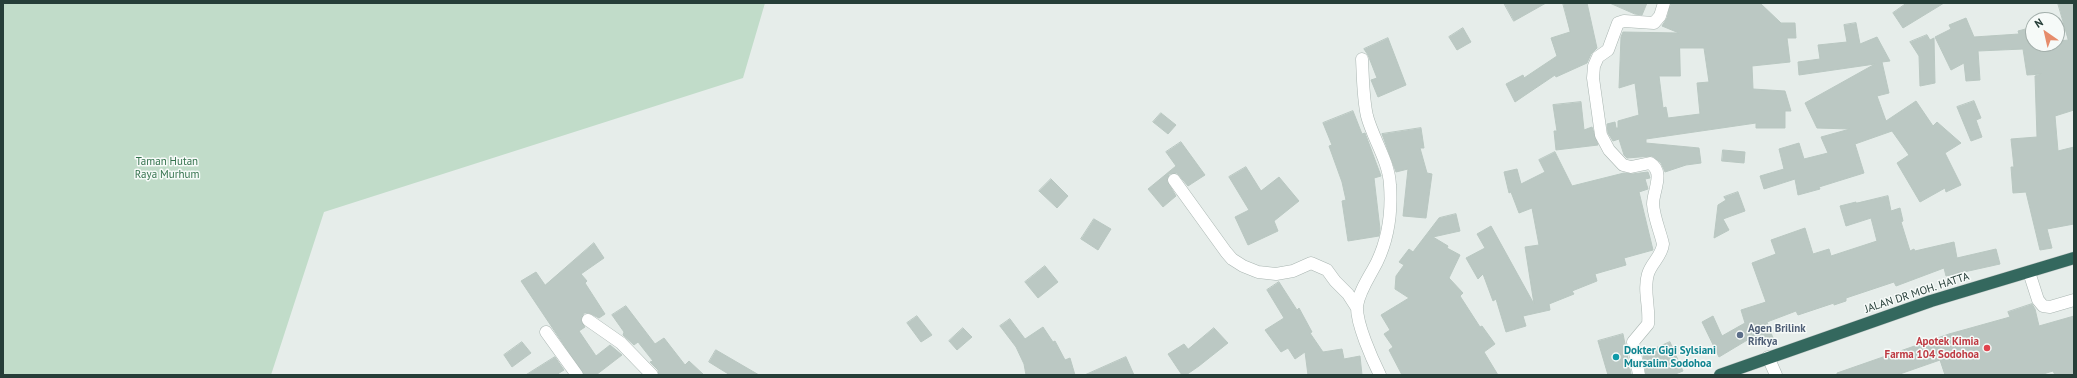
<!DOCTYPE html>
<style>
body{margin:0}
#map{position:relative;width:2077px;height:378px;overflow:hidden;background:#e6edea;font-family:"PT Sans",sans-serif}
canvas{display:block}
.frame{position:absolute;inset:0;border:4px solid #263e38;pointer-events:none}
.north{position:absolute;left:2025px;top:12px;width:40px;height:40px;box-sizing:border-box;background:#f6faf8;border:1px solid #a3afab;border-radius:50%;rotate:326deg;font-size:11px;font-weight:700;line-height:16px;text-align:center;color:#263e38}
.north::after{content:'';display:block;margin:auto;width:14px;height:18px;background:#e68c6b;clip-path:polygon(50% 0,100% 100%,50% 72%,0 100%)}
</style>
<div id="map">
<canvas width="2077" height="378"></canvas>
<div class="frame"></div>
<div class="north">N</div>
</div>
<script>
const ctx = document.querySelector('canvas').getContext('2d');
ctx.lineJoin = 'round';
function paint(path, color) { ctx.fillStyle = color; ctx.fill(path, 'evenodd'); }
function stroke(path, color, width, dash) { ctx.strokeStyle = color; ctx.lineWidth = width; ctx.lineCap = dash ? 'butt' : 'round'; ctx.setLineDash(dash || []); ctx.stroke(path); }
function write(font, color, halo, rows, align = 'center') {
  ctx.font = font + ' "PT Sans",sans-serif'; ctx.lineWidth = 3; ctx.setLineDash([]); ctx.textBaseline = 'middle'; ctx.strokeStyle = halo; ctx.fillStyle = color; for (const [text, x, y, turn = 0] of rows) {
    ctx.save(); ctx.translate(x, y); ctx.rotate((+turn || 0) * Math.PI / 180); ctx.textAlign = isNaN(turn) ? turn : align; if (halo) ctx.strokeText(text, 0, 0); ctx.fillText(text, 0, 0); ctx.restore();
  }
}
const green = new Path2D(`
 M3,3H765L743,78L324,212L271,375H3Z`);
const building = new Path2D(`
 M1504,3H1546L1514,21Z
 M1563,3H1587L1597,48L1591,54L1587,63L1556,77L1555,75L1515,102L1506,84L1523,75L1524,78L1557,56L1551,38L1570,32Z
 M1610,3H1647L1642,15L1635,14Z
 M1671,3H1760L1781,23H1795L1796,38H1787L1790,62L1752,66L1753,89L1785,91L1791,111H1785V128H1756V123L1646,139V143L1699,148L1701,163L1686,165L1665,172L1661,163L1652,156L1627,158L1624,155L1619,139L1613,141L1608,133L1607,124L1615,122L1616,128H1618V121L1639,115L1635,83L1619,88L1621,37L1623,32L1679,33L1662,26L1667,18ZM1680,48H1704L1709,82L1697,83L1700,114L1668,118L1666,107L1663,108L1659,76H1680Z
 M1907,3H1944L1903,28L1893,13Z
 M2058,3H2074V110L2055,116L2058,151L2074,147V224L2047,229L2052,248L2040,250L2026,192L2013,193L2011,167H2014L2011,139L2037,137L2035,76L2042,74L2027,75L2023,49L1978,51L1980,80L1966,81L1964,63L1951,70L1935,37L1951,29L1949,25L1966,18L1974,37L2019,34L2018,31L2033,27V44H2061L2060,41L2068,40Z
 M1856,23L1860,44L1877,37L1890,61L1882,62L1889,93L1877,96L1886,121L1916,101L1933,126L1937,122L1961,143L1945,153L1961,185L1946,192L1945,188L1920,202L1897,163L1909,155L1892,131L1855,144L1864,173L1819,187L1820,189L1798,195L1795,179L1764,189L1760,176L1784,169L1779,149L1799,143L1804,159L1828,153L1821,137L1850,129L1817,128L1805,103L1875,64L1799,75L1798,62L1820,59L1818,45L1847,42L1844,25Z
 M1463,28L1471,42L1457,50L1449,37Z
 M1927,35L1930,40L1934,38L1935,83L1920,86L1919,56L1910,42Z
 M1388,38L1406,85L1378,97L1371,80L1377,78L1368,55L1364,49Z
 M1974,101L1981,118L1976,120L1982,137L1971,141L1957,107Z
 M1581,102L1584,130L1592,127L1598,145L1556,150L1554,131H1557L1553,105Z
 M1353,111L1362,134L1365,133L1381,176L1374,178L1380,229L1379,236L1348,241L1342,201L1346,200L1342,182L1329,146L1332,145L1323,123Z
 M1161,113L1176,125L1168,134L1153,122Z
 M1421,128L1424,148H1420L1427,173L1432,174L1426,218L1403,216L1408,169L1396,172L1382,134Z
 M1181,142L1205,175L1188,186L1177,173L1169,174L1167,181L1176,196L1163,207L1148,189L1176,166L1166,152Z
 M1723,150L1745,152L1744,163L1722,161Z
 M1555,152L1572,186L1624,173L1632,174L1648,172L1650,178L1645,179L1648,189L1639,192L1653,250L1624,258L1626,265L1595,274L1597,281L1572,291L1574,294L1549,304L1550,310L1523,316L1526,326L1506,332L1496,299L1493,301L1483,274L1478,279L1466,258L1485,248L1477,234L1491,226L1534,304L1525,247L1539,245L1532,208L1519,213L1511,192L1509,193L1504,172L1517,169L1521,184L1545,172L1539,160Z
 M1246,167L1261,191L1279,177L1299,201L1274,221L1278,231L1248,245L1235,217L1249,210L1229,177Z
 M1051,179L1068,196L1057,208L1039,191Z
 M1738,192L1745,211L1723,219L1729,230L1714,238L1718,205L1726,200L1724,197Z
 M1888,196L1891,211L1900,208L1903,221L1901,222L1910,251L1914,249L1915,251L1954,242L1957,258L1996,249L2000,264L1946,276L1944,268L1896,286L1894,282L1846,298V301L1834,305V303L1798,315L1796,311L1767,322L1773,338L1757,344L1754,336L1719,357L1702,322L1713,316L1722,336L1745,323L1741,310L1766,302L1752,263L1776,254L1771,240L1805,228L1813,254L1829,249L1831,256L1877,241L1871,218L1846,226L1840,206L1856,202V203Z
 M1456,214L1460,231L1433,237L1448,246L1447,248L1460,255L1449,278L1463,293L1460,296L1480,327L1482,326L1495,344L1484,352L1498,375H1402L1389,350L1393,347L1384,334L1390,330L1381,315L1409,298L1395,289L1396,276L1404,265L1399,262L1409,249L1413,252L1439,218Z
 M1094,219L1111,229L1098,250L1081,239Z
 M594,243L604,258L581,274L587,281L585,283L605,314L599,318L589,313H584L581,320L585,327L579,331L596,356L610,345L622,355L596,375H584L521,281L536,272L545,285Z
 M1045,266L1058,282L1038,298L1025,282Z
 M1279,282L1297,310L1299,308L1312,332L1310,333L1323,352L1342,349L1344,359L1360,356L1362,375H1308L1305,352L1295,359L1288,348L1281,352L1265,330L1284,318L1267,290Z
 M2032,304L2035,309L2039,326L2074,316V375H2055L2053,371L2040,375H1945L1940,360L1897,375H1837V373L1949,334L2010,317L2008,312Z
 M626,306L655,344L664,338L685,365L689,361L704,375H659L658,370L650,362L653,361L638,342L634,345L623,335L624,332L612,315Z
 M917,316L932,335L921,342L907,323Z
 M1010,319L1025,339L1043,327L1053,342L1055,341L1065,360L1070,358L1075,375H1026L1024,364L1016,347L1000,326Z
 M963,328L972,337L957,350L949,341Z
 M1214,328L1228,343L1199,366L1186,375H1182L1168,354L1184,344L1188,349Z
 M1623,334L1631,374L1608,375L1598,341Z
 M522,342L531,353L512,367L504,355Z
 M1670,342L1683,371L1673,375H1646L1643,354Z
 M716,350L759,375H730L709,362Z
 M555,357L564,370L556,375H526Z
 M1126,357L1134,375H1085Z`);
const minor = new Path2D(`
 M1362,59C1363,78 1363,98 1367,116C1373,139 1389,161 1390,185C1392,213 1389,237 1377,262C1370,276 1359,291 1357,306C1356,323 1372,359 1380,375
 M1174,180L1226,252L1232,259L1243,266L1258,272L1276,274L1293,271L1311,263L1327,270L1335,281L1348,294L1357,308
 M2029,272L2038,300L2043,306L2050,307L2074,300
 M588,320L621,343L652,375
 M546,332L577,375
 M1768,357L1776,375
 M1639,375L1633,342L1648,324C1650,308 1643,290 1648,274C1651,263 1662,256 1663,244C1660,231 1654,218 1653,204C1653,191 1665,172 1650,163L1631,167L1623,165L1609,150L1601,135L1593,78L1594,66L1598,57L1608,50L1618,23L1624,21L1654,23L1660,16L1664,3`);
const highway = new Path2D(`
 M1720,375L1931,301L2074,258`);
const markers = [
 [1740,335,4,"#5c6f8a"],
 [1987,348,4,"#e0444e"],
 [1616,357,4,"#0f9aa8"]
];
const parkNames = [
 ["Taman Hutan",167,162],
 ["Raya Murhum",167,175]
];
const streetNames = [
 ["JALAN DR MOH. HATTA",1917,293,-18]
];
const serviceNames = [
 ["Agen Brilink",1748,329],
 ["Rifkya",1748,342]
];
const healthNames = [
 ["Apotek Kimia",1979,342],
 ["Farma 104 Sodohoa",1979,355]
];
const cultureNames = [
 ["Dokter Gigi Sylsiani",1624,351],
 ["Mursalim Sodohoa",1624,364]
];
paint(green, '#c1dcc9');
paint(building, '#bbc8c3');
stroke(building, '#b9c7c1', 1);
stroke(minor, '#a9b5b1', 13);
stroke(highway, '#c2c9c7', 13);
stroke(minor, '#fff', 12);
stroke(highway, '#34685e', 12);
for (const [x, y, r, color] of markers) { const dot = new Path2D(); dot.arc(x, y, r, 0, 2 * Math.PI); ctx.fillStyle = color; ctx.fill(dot); stroke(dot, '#f6faf8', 1.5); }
write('11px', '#34724d', '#f6faf8', parkNames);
write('11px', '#263e38', '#f6faf8', streetNames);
write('bold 11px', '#4e5e75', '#f6faf8', serviceNames, 'left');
write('bold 11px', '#be3a42', '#f6faf8', healthNames, 'right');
write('bold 11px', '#0d838f', '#f6faf8', cultureNames, 'left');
</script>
